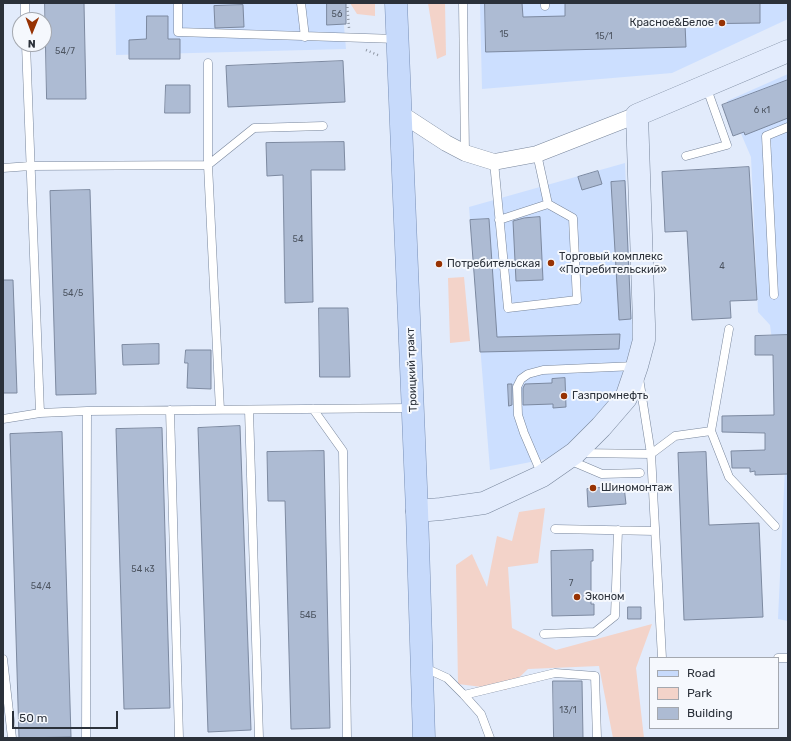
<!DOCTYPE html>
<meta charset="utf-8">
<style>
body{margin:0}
#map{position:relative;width:791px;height:741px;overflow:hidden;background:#e2ebfb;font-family:Rubik,sans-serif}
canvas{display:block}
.frame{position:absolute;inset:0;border:4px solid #2b313a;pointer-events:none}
.legend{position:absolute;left:649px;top:657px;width:130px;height:72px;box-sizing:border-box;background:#f5f8fd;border:1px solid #a4a8af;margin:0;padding:5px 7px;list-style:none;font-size:12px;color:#2b313a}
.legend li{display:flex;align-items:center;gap:8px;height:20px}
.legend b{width:20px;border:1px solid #a4a8af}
.north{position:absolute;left:12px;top:12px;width:40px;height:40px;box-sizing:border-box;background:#f5f8fd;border:1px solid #a4a8af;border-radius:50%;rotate:181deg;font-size:11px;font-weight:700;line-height:16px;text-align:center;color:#2b313a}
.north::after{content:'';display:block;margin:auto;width:14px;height:18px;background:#973203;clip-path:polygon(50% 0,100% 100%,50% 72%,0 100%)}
.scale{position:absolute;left:12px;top:711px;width:106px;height:18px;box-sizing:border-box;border:2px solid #2b313a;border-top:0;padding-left:5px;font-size:12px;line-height:14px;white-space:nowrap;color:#2b313a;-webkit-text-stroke:3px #f5f8fd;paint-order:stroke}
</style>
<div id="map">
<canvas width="791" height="741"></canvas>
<div class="frame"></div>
<ul class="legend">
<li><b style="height:5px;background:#c7dafb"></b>Road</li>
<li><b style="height:11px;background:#f3d3c9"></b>Park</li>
<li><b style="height:11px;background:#adbbd3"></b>Building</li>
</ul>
<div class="north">N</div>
<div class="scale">50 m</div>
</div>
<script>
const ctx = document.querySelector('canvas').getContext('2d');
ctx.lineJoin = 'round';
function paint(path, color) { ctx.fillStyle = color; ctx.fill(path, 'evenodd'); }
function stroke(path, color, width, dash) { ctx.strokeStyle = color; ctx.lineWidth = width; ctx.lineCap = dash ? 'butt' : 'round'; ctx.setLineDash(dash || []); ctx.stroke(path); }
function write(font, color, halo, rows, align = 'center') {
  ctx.font = font + ' Rubik,sans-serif'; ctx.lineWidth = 4; ctx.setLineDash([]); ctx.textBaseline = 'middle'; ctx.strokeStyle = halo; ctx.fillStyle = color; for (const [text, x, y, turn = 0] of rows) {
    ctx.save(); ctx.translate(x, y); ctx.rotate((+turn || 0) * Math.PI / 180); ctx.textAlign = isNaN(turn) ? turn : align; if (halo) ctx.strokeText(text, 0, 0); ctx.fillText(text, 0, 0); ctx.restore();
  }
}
const built = new Path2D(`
 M115,3H342L346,49L116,55Z
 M480,3H788V19L672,73L482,89Z
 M788,74V621L778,619L786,446L770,325L758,312L751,157L727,101Z
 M625,163L633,349L613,401L562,454L546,459L490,470L469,207Z`);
const green = new Path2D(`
 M350,3H375V16L357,14Z
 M428,3H445L446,55L437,59Z
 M464,277L470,341L450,343L448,278Z
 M545,508L538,563L508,567L512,628L556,650L652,624L636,668L644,738H613L599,666L528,669L506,690L458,684L456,565L472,554L487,587L497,536L512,541L519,512Z`);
const building = new Path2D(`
 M45,3H84L86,99H47Z
 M327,3H346V24L327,25Z
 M485,3H522L523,17L565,16V3H760V23L685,24L686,47L486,52Z
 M243,5L244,27L215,28L214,6Z
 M147,16H168V39H180V59H129V40L146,39Z
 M343,61L345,102L228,107L226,66Z
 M788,80V118L745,135L744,132L733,136L722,105Z
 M166,85H190V113H165Z
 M344,142L345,170H311L313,302L285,303L283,175L267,176L266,143Z
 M749,167L757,300L730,301L731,318L692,320L687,231L665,232L662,172Z
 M598,171L602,184L582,190L578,177Z
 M625,181L631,319L619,320L611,182Z
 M90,190L96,394L56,395L50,191Z
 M540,217L543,280L516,281L513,221L524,218Z
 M489,219L497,337L620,334L619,349L480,352L470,220Z
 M3,280H13L17,393H3Z
 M319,308H348L350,377H320Z
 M788,335V474L755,475V471L750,472V468H732L731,451L765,450V433L722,432V416L774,415L773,355H755V336Z
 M159,344V364L123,365L122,345Z
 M186,350H211V389L187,388L188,363H185Z
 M565,378L566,407L553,408V404L523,405V388L525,384L552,383V379Z
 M508,384H512V405L509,406Z
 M240,426L251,730L208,732L198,428Z
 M162,428L170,708L124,709L116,429Z
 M62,432L71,737L19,738L10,434Z
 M324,451L330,728L291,729L285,501H268L267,452Z
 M706,452L709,525L759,523L763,617L684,620L678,453Z
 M624,486L626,504L588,507L587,489Z
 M593,550V561H591V604H594V615L552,616L551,551Z
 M628,607H641V619H628Z
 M553,681H582L583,738H554Z`);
const path = new Path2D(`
 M347,3L349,28
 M366,50L380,56`);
const lane = new Path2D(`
 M25,3V20
 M178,3V32L397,39
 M301,3L305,37
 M463,3L465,153
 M545,3V6
 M26,44L40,413
 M208,63V165L220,410
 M686,156L727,145L706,86
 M494,162L508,308L577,300L573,218L548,204L537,154
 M3,168L30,166L208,165L254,128L323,126
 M499,220L548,204
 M774,295L766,136L788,127
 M639,378L651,454L675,436L711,431L729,477L775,526
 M313,409L343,451L347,738
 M170,410L179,738
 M249,410L259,738
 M3,419L40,413L87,411L412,408
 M711,431L729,329
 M580,453L651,454L662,658
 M569,460L602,474L640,473
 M542,475L524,433L518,415L517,387L521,379L528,374L543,370L636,366
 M555,529L655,531
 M544,634L595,632L615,616L618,530
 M778,658H788
 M3,659L12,738
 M423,667L447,678L464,695L481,714L490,738
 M464,695L555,673L595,676L597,738
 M86,738L87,411`);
const street = new Path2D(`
 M400,113L446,143L465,153L494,162L537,154L637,115`);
const secondary = new Path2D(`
 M417,511L441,509L484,503L542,476L575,453L601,427L626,398L637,366L644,340V324L637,115L788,51`);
const primary = new Path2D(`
 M396,3L417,511L424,738`);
const markers = [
 [722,23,4,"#973203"],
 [551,263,4,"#973203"],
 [439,264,4,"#973203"],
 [564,396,4,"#973203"],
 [593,488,4,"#973203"],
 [577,597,4,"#973203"]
];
const numberNames = [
 ["56",337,14],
 ["15",504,34],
 ["15/1",604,36],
 ["54/7",65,51],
 ["6 к1",762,110],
 ["54",298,239],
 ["4",722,266],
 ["54/5",73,293],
 ["54 к3",143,569],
 ["7",571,583],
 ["54/4",41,586],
 ["54Б",308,615],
 ["13/1",568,710]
];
const poiNames = [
 ["Красное&Белое",714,23,"right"],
 ["Торговый комплекс",559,257],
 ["«Потребительский»",559,270],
 ["Потребительская",447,264],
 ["Газпромнефть",572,396],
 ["Шиномонтаж",601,488],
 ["Эконом",585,597]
];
const streetNames = [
 ["Троицкий тракт",412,370,-92]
];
paint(built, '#ccdfff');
paint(green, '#f3d3c9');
paint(building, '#adbbd3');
stroke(building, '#7c89a0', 1);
stroke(lane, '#78869c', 9);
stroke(street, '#78869c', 17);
stroke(secondary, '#78869c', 23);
stroke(primary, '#788fb6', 23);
stroke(path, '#8d95a2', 2.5, [1, 3]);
stroke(lane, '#fff', 8);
stroke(street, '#fff', 16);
stroke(secondary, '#e3ecfd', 22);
stroke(primary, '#c7dafb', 22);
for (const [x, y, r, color] of markers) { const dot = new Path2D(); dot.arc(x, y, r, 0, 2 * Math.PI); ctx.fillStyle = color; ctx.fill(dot); stroke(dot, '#f5f8fd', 1.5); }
write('9px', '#4c5460', null, numberNames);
write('11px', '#2b313a', '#f5f8fd', poiNames, 'left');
write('11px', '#2b313a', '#f5f8fd', streetNames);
</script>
